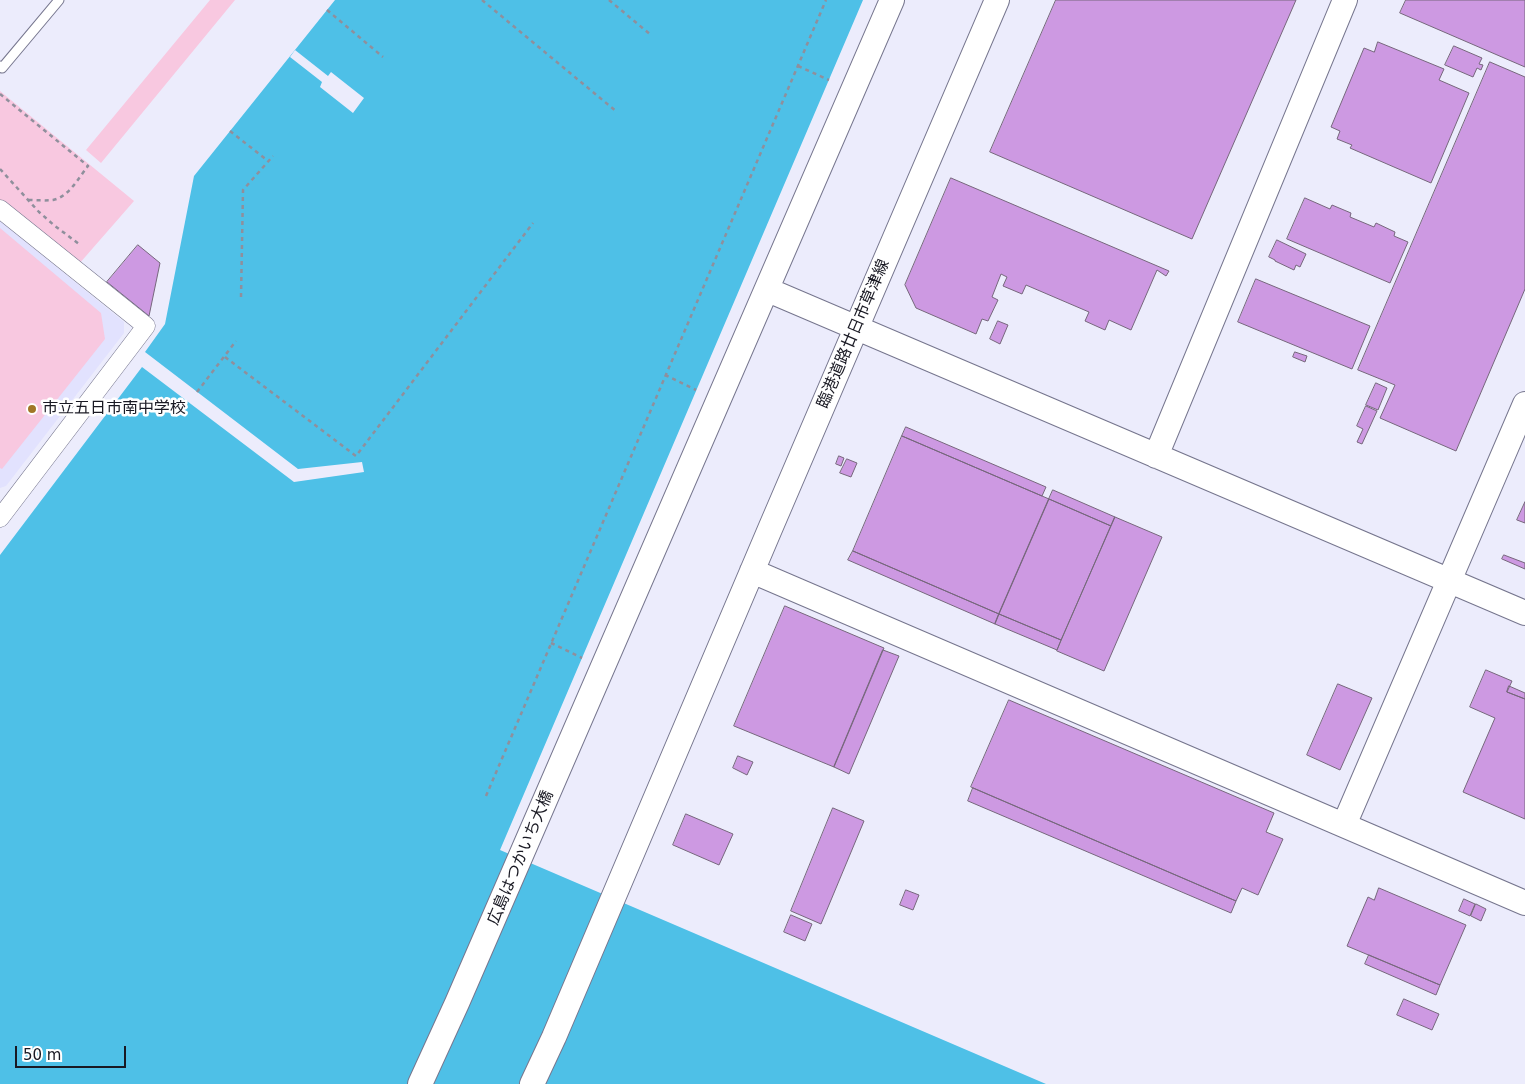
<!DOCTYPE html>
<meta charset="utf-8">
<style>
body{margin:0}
#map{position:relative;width:1525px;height:1084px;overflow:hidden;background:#ececfc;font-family:"DejaVu Sans",sans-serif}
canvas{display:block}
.scale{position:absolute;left:15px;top:1046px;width:111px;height:22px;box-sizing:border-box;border:2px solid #191923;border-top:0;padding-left:6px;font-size:15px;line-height:18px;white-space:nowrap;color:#191923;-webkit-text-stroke:4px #fff;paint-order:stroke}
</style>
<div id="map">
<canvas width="1525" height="1084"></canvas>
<div class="scale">50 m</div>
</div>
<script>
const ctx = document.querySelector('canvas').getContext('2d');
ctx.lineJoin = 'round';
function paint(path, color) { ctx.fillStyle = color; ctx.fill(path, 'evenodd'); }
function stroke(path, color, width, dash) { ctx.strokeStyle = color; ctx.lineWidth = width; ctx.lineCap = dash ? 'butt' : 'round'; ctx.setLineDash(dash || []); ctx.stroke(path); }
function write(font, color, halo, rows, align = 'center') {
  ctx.font = font + ' "DejaVu Sans","Noto Sans JP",sans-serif'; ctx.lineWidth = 5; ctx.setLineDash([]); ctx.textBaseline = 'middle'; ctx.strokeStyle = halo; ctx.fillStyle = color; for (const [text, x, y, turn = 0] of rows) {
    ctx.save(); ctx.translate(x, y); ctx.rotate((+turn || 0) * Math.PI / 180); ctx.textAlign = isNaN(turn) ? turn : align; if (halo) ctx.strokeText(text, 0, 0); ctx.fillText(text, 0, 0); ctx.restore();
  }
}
const built = new Path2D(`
 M0,221L124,322V333L6,486L0,488Z`);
const green = new Path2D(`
 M210,0H235L101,163L86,150Z
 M0,91L134,201L79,264L0,200Z
 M0,228L101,313L105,339L2,469L0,468Z`);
const water = new Path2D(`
 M335,0H863L500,850L1046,1084H0V555L142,367L294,482L364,472L362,462L298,469L145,352L165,324L194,176Z`);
const pier = new Path2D(`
 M295,50L328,76L331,72L364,98L353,113L320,87L322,82L290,57Z`);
const building = new Path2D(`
 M1056,0H1296L1192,239L990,152Z
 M1406,0H1525V67L1400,13Z
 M1378,42L1444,69L1439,80L1469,93L1431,183L1350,148L1352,145L1337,139L1340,131L1331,127L1364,48L1374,52Z
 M1454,46L1482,58L1479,64L1483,65L1481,70L1477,68L1473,77L1445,65Z
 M1490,62L1525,77V289L1456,451L1380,418L1395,385L1358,370Z
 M951,178L1169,271L1166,276L1157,270L1131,330L1109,320L1105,330L1085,321L1089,312L1026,285L1022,294L1003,286L1007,277L1001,274L992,297L998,300L988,321L982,319L976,334L916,308L905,285Z
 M1305,198L1330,209L1332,205L1351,213L1350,217L1374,227L1376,223L1395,232L1394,236L1408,242L1390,283L1287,239Z
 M1277,240L1306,254L1300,267L1296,265L1294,270L1275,261V260L1269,257Z
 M138,245L160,263L149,316L107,282Z
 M1256,279L1370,326L1352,369L1238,322Z
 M998,321L1008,325L1000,344L990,339Z
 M1295,352L1307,356L1305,362L1293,357Z
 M1376,383L1387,388L1378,410L1366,405Z
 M1366,406L1377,411L1362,444L1357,442L1363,429L1357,426Z
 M906,427L1046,487L1042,496L902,436Z
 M902,436L1049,499L999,614L853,551Z
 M839,456L844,458L841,466L836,464Z
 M847,459L857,463L851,477L840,473Z
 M1053,490L1115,517L1111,526L1049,499Z
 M1049,499L1111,526L1061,640L999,614Z
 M1525,502V523L1517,520Z
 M1115,517L1162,537L1104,671L1057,651Z
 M853,551L999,614L995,624L848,560Z
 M1504,555L1525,563V569L1502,559Z
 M785,606L884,648L834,767L734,726Z
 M999,614L1061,640L1057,650L995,624Z
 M883,650L899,656L849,774L834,767Z
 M1486,670L1512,681L1507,692L1525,699V819L1463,792L1495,718L1470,707Z
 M1338,684L1372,698L1340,770L1307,755Z
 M1509,686L1525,693V699L1507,692Z
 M1009,700L1274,813L1266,832L1283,839L1258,895L1242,888L1236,901L971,787Z
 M738,756L753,762L747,775L733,768Z
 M973,788L1236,901L1231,913L968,801Z
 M833,808L864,821L821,924L791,911Z
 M686,814L733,834L719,865L673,845Z
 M1379,888L1466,925L1440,985L1347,946L1368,897L1374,900Z
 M906,890L919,895L913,910L900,905Z
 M1464,899L1475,904L1470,916L1459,911Z
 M1476,904L1486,909L1481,921L1471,916Z
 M791,915L812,924L805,941L784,932Z
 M1369,955L1440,985L1436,995L1365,964Z
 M1404,999L1439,1014L1432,1030L1397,1015Z`);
const path = new Path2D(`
 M482,0L617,112
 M609,0L651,35
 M327,10L383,57
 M798,66L829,80
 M0,94L88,166C79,177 69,197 53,200C45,201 36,200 28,200
 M230,131L268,161
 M0,169L39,212L55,226L79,244
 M241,297L243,190L273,156
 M225,357L356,456L533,223
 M665,375L696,390
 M197,392L236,341
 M551,643L582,658
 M486,796L826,0`);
const lane = new Path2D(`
 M0,66L2,68L59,0`);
const street = new Path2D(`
 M0,209L146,326L0,518`);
const secondary = new Path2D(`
 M768,290L1525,613
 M1156,456L1345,0
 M752,571L1525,903
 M1344,825L1525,404
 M420,1084L457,1003L892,0
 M532,1084L554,1037L770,529L997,0`);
const markers = [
 [32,409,5,"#a17626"]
];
const streetNames = [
 ["臨港道路廿日市草津線",854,334,-67],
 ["広島はつかいち大橋",521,858,-67]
];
const poiNames = [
 ["市立五日市南中学校",42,409]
];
paint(built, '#e2e2fe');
paint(green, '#f8c8e0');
paint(water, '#4ec0e7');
paint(pier, '#ececfc');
paint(building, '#cd99e2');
stroke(building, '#76677c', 1);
stroke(lane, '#76768e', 11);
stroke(street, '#76768e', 19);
stroke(secondary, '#76768e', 26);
stroke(path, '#8f8f9c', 2.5, [4, 4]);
stroke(lane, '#fff', 9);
stroke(street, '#fff', 18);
stroke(secondary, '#fff', 24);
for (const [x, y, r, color] of markers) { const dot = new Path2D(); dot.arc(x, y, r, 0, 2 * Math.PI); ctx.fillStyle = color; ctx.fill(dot); stroke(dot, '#fff', 2); }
write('16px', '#191923', '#fff', streetNames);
write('16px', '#191923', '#fff', poiNames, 'left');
</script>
